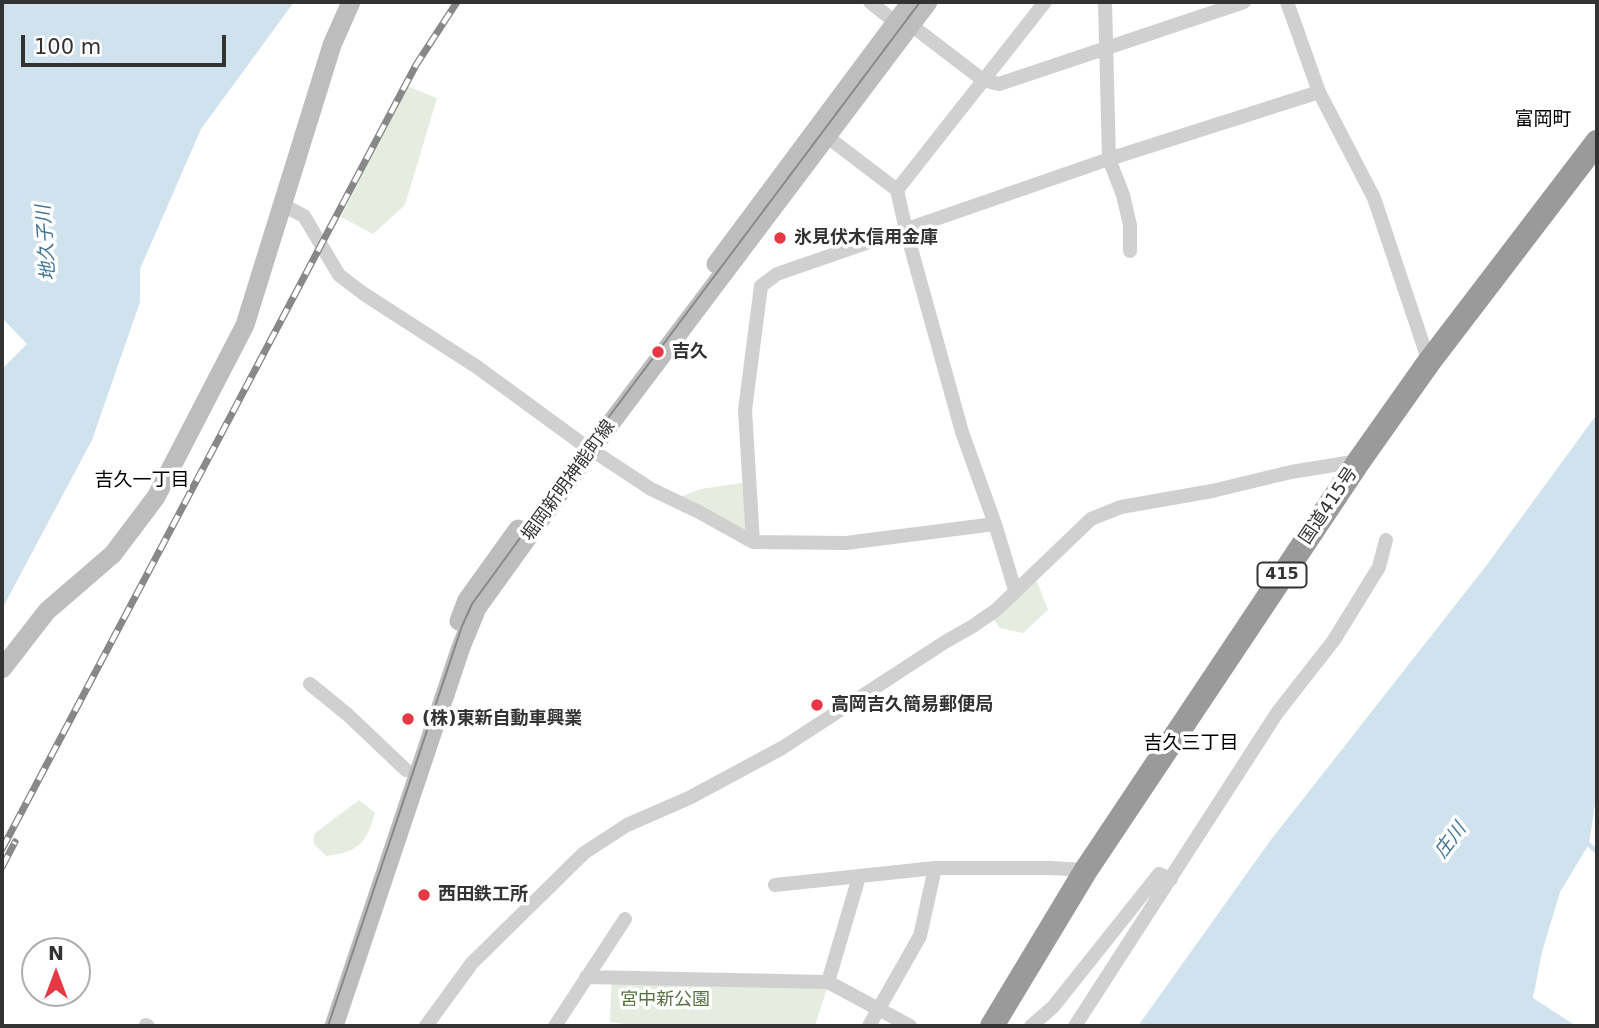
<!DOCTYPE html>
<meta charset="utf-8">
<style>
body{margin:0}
#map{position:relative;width:1599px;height:1028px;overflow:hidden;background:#fff;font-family:"DejaVu Sans",sans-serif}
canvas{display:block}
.frame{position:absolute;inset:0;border:4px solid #333;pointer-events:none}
.north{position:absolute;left:21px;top:937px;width:70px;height:70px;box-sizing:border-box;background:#fff;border:2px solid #adadad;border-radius:50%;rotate:0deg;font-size:19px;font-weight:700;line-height:28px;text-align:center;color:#333}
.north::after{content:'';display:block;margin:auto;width:24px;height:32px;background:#e63946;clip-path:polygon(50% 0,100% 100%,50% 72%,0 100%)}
.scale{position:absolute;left:21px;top:35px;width:205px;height:32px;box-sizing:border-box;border:4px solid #333;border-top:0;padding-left:9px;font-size:21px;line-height:24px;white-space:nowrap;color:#333;-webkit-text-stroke:5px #fff;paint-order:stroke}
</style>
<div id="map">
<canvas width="1599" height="1028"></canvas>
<div class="frame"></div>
<div class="north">N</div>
<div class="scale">100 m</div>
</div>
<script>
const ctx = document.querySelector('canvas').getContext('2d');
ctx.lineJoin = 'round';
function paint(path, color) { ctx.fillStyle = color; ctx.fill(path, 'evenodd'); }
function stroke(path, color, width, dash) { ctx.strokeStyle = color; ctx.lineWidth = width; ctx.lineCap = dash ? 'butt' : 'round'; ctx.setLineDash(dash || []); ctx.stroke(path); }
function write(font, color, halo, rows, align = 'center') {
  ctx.font = font + ' "DejaVu Sans","Noto Sans JP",sans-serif'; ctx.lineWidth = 7; ctx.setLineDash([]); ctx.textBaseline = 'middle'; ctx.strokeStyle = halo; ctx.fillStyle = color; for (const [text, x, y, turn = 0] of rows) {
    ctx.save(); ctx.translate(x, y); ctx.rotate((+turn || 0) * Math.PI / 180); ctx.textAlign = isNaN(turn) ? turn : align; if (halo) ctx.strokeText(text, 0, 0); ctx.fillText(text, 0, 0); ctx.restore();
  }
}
const green = new Path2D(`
 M407,86L437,98L405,205L373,234L341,217Z
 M748,482L753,542L672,500L701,489Z
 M1035,576L1048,610L1023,633L1000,628L991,616Z
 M359,800L375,813C366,844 358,852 326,856L314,844V834Z
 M612,972L828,985L815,1026H640L610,1022Z`);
const water = new Path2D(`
 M2,2H294L201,129L140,269V302L92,440L2,609V369L27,344L2,318Z
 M1597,414V791L1589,844L1560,892L1542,952L1533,998L1576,1026H1138L1270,841L1486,566Z`);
const stream = new Path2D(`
 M1585,841L1597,852`);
const street = new Path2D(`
 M870,2L895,22L911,25L983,80L999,84L1244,2
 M1105,2L1109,159L1123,195L1130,225V251
 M1287,2L1319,92L1374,198L1429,362
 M821,132L897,190L906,230L962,432L995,524L1015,590
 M897,190L1045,2
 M281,204L304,216L339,275L364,294L477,367L581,443L651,489L699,512L753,542L846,543L995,524
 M753,542L745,410L761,286L777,274L1109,159L1319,92
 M310,684L348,715L406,770
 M775,885L935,868H1050L1086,870
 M586,977L828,982L910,1026
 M828,982L859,877
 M146,1025L148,1026
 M426,1026L472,963L584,853L627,825L689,798L782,748L945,642L973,626L996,610L1091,519L1121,507L1212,491L1291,472L1359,461
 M555,1026L625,919
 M869,1026L920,936L935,868
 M1031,1026L1053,1007L1159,874L1171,879
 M1075,1026L1277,713L1334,640L1379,567L1386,540`);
const secondary = new Path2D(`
 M716,264L911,2
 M459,621L467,600L518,529
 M2,669L47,611L113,554L156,497L245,325L332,45L351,2
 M334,1026L461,647L477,608L592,448L928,2`);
const highway = new Path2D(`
 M992,1026L1086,870L1359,461L1429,362L1597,142`);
const tram = new Path2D(`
 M328,1026L462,626L472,604L587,446L920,2`);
const rail = new Path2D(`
 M2,849L416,65L457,2
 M2,867L15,842`);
const markers = [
 [780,238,7,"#e63946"],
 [658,352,7,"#e63946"],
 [817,705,7,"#e63946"],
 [408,719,7,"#e63946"],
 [424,895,7,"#e63946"]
];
const shields = [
 [1282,575,49]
];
const shieldNames = [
 ["415",1282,575]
];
const poiNames = [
 ["氷見伏木信用金庫",794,238],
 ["吉久",672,352],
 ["高岡吉久簡易郵便局",831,705],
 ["(株)東新自動車興業",422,719],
 ["西田鉄工所",438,895]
];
const streetNames = [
 ["堀岡新明神能町線",569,481,-54],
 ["国道415号",1329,506,-56]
];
const parkNames = [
 ["宮中新公園",665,1000]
];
const neighbourhoodNames = [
 ["富岡町",1543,120],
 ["吉久一丁目",142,481],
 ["吉久三丁目",1191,744]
];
const waterNames = [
 ["地久子川",47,243,-94],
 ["庄川",1451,841,-53]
];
paint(green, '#e6ecdf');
paint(water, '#cfe2ee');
stroke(stream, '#cfe2ee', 4.5);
stroke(street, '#d0d0d0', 14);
stroke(secondary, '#bdbdbd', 19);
stroke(highway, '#9a9a9a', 24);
stroke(tram, '#888', 2);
stroke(rail, '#888', 7);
stroke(rail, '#fff', 4.5, [13]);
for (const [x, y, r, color] of markers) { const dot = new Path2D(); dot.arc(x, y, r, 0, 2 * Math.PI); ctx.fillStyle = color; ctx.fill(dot); stroke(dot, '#fff', 2.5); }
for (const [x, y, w] of shields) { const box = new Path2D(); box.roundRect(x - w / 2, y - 12.5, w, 25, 5); ctx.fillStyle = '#fff'; ctx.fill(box); stroke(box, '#333', 2); }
write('bold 16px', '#333', null, shieldNames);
write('bold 18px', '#333', '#fff', poiNames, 'left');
write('18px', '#333', '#fff', streetNames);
write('18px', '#56703f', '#fff', parkNames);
write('19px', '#000', '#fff', neighbourhoodNames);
write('italic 19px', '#3f7597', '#fff', waterNames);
</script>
